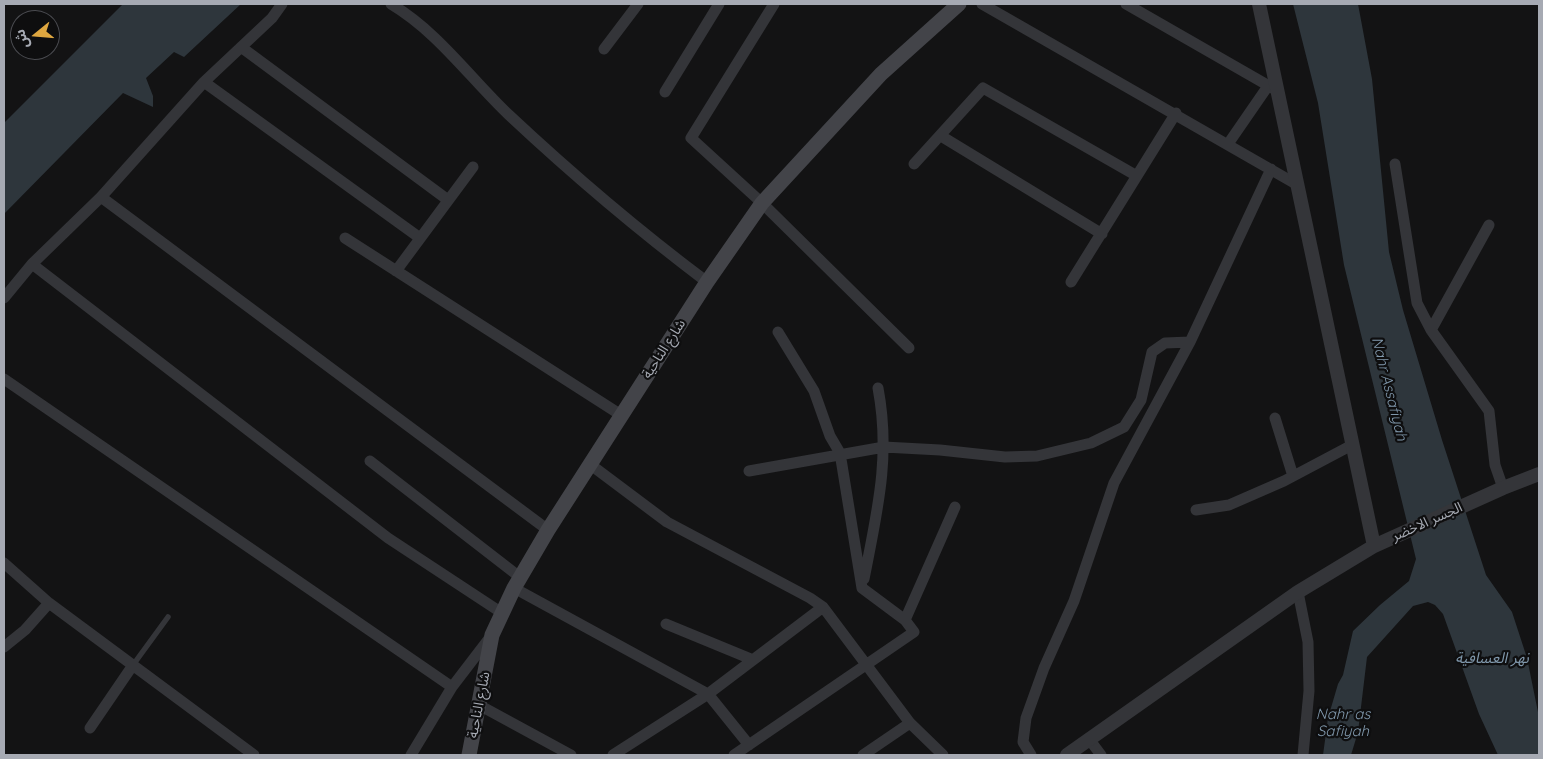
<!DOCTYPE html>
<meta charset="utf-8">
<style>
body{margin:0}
#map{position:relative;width:1543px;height:759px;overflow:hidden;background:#131314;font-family:Quicksand,"Noto Sans Arabic",sans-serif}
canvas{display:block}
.frame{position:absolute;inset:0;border:5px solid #a6aab3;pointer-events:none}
.north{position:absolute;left:10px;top:10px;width:50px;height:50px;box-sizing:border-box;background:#0e0e0f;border:1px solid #4b4c51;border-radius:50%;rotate:253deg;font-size:14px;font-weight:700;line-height:20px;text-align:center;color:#a6aab3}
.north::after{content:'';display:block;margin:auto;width:18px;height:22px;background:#dfa740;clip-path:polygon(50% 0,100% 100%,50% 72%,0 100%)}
</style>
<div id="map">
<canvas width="1543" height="759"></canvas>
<div class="frame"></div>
<div class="north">ش</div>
</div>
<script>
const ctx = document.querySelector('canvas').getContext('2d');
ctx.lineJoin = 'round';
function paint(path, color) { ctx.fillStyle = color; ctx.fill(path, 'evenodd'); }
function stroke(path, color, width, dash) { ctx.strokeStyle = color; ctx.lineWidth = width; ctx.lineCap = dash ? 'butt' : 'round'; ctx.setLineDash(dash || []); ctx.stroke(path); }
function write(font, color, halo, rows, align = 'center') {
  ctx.font = font + ' Quicksand,"Noto Sans Arabic",sans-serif'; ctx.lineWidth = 4.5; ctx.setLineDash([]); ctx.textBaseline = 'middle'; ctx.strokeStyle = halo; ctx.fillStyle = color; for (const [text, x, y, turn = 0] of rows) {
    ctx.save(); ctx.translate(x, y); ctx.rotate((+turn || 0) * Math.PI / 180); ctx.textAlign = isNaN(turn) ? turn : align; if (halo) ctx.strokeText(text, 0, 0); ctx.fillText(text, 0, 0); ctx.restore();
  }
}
const water = new Path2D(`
 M123,4H241L184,57L174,52L146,78L153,96V107L123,93L4,214V123Z
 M1293,4H1358L1372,79L1389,252L1403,310L1442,440L1486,575L1512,612L1527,658L1539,717V755H1498L1479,714L1443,614L1435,605L1428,602L1413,606L1367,657L1358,732L1351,755H1323L1328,718L1338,684L1343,675L1353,631L1380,605L1409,581L1416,559L1344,265L1318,103Z`);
const service = new Path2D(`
 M133,665L168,617`);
const minor = new Path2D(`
 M391,4C438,32 470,78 509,115C572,174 638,230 707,282
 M774,4L691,138L762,203L909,348
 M982,4L1296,184
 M1126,4L1276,90
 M241,47L448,200
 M604,49L638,4
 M204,82L420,238
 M665,92L719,4
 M941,136L1102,234
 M1228,144L1268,86
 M914,164L983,88L1137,176
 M1395,164L1417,303L1431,330L1489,411L1495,465L1503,488
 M101,197L204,82L272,18L282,4
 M345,238L621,415
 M32,264L388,538L502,613
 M396,271L473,167
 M1071,282L1176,113
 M4,298L32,264L101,197L548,530
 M1431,330L1489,225
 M4,379L452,687
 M1275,418L1293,476
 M370,461L521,578
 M591,465L667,522L810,598L823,607L910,723L943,755
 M749,471L884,447L940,450L1005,457L1037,456L1091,443L1124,427L1141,400L1152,352L1165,343L1190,342
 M1196,510L1229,505L1284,481L1352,445
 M4,563L49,603L254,755
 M864,579C877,512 891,457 878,388
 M514,588L708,694L749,745
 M1298,592L1308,642L1309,691L1303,755
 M905,620L955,507
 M666,624L751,659
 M4,647L25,630L49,603
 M479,705L571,755
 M90,728L133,665
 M1089,739L1101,755
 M411,755L452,687L491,636
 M613,755L708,694L823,607
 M734,755L914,632L905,620L862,588L840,453L830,436L814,391L778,332
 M863,755L910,723
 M1031,755L1023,742L1026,718L1044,668L1074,601L1114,483L1190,342L1271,169`);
const tertiary = new Path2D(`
 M1259,4L1374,546
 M1067,755L1298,592L1374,546L1503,488L1539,474`);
const secondary = new Path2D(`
 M469,755L492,635L514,588L548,530L707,282L762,203L881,74L959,4`);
const streetNames = [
 ["شارع الناحية",664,349,-57],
 ["الجسر الاخضر",1427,522,-24],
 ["شارع الناحية",479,705,-79]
];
const waterNames = [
 ["Nahr Assafiyah",1389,389,76],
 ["نهر العسافية",1492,658],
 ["Nahr as",1343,714],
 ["Safiyah",1343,731]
];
paint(water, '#2e363c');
stroke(service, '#343539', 5.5);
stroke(minor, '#343539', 11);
stroke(tertiary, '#343539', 14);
stroke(secondary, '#434449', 15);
write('14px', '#a6aab3', '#0e0e0f', streetNames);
write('italic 15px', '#8098ac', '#0e0e0f', waterNames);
</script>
